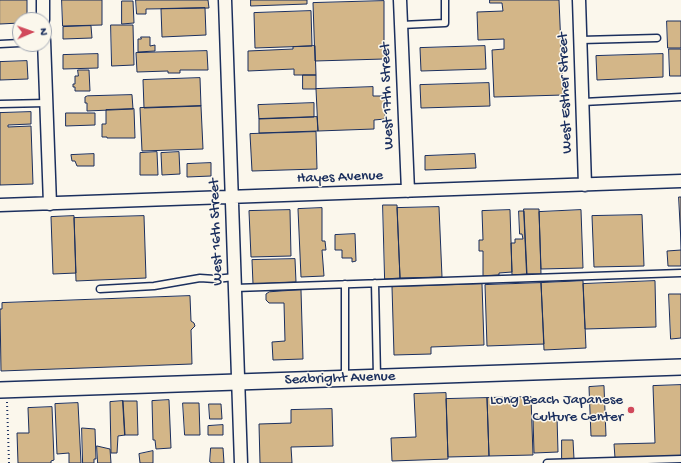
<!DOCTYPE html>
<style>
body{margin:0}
#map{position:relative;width:681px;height:463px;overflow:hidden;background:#fbf7ec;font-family:"Gochi Hand",sans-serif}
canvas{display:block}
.north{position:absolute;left:12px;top:12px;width:40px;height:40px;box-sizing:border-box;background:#fbf7ec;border:1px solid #a1a7b3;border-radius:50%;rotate:88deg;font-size:11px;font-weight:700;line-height:16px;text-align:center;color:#1b2f5e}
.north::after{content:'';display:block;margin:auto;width:14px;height:18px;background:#d1495b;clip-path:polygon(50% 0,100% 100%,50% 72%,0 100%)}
</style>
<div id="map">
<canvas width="681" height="463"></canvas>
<div class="north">N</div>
</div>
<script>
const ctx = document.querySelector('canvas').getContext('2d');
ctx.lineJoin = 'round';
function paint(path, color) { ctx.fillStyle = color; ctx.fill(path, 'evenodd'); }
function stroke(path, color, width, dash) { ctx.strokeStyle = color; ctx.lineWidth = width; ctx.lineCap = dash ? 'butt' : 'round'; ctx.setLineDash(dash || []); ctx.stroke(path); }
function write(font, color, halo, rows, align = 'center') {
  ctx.font = font + ' "Gochi Hand",sans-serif'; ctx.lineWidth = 3; ctx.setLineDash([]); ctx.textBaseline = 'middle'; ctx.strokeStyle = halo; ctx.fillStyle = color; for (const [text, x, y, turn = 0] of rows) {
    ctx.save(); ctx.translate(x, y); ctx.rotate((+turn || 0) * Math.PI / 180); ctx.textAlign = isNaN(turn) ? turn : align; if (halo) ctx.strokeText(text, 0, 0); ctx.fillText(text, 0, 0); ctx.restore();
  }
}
const building = new Path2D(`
 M0,0H27V20H20V23L0,24Z
 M62,0H102V25L63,26Z
 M136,0H208L209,8L146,9V14H137Z
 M251,0H307V4L251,6Z
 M490,0H559L563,95L494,97L492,50L504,49V39L478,40L477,12L503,11L502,3H490Z
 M122,1H133L134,23L122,24Z
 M384,1V59L315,61L313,3Z
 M205,8L206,35L162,37L161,9Z
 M311,11L312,46L255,48L254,13Z
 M667,21H681V48H668Z
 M111,25H133L134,65L112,66Z
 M91,26L92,38L63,39V27Z
 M141,37H150V46L155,45V51L138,52V39H141Z
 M315,46L316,75H294V69L248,71V51L293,49V47Z
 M485,46L486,69L421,71L420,48Z
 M669,49H681V76H670Z
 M207,51L208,70H180V73H168V71L137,72L136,53Z
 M98,54V68L63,69V55Z
 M663,54V77L597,80L596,56Z
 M27,61L28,79L0,80V62Z
 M78,70H89L90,91H75V87H73V84H75V76H78Z
 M303,75H316V89H303Z
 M200,78L201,106L144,108L143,80Z
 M489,83L490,106L421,108L420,85Z
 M373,87V96H385V119L374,120V129L318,131L316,89Z
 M132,95L133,109L87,111V103H85V97L87,96Z
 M314,103V117L259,119L258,105Z
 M201,106L203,149L142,151L140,108Z
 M134,109L135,138H107V137H102V124H106V110Z
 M31,112V124L8,125V127L31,126L33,184L0,185V113Z
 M66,113H95V125L66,126Z
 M317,117L318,131L259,133V119Z
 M316,132L317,169L252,171L250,134Z
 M157,152L158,175H140V153Z
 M179,152L180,174L162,175L161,153Z
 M94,154V166H77L75,161H72L71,155Z
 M475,154L476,168L425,170V156Z
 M211,163V176L187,177V164Z
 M679,197H681V266H668L667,251L681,250Z
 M383,205H397L400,278L385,279Z
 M439,207L442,277L400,278L397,208Z
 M322,208V241H325L326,250H322L324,276L301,277L298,209Z
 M524,209H539L541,274H527Z
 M290,210L291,256L251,257L249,211Z
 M510,210L512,272L499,273V275L483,276V251H479V240H483L482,211Z
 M581,210L583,268L541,269L539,212Z
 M519,211H524L527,274L512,275L511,243H515V239H523L522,234H520Z
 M642,215L644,266L594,267L592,216Z
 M74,216L76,273L53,274L51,217Z
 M144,216L146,278L76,281L74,218Z
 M355,234L356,261L352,262V258H342V250H335V235Z
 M295,259L296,282L253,284L252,260Z
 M583,281L586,348L544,350L541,283Z
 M655,281L656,327L585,329L583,284Z
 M541,283L544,344L487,346L485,285Z
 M482,284L484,345L431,347V354L394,355L392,287Z
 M301,290L303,359L273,360L272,342L285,341L284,303H269L266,300V294L269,292Z
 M669,294H681V338L671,339Z
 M190,296L191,321L194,323L195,326L191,330L192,364L1,371L0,309H2V303Z
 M681,385V456L615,458L614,444L655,443L653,386Z
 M604,386L606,436H591L589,387Z
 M446,393L448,459L392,461L391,438L416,437L414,394Z
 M531,397L533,455L489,456L487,398Z
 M487,398L489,456L448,457L446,399Z
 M169,400L171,448L156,449L155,440H153L152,401Z
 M123,401H137L138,435H125Z
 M123,401L125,435L118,436L117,453H111L110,402Z
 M78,403L81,463H69V453L57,454L55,404Z
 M183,403H199L200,435H185Z
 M209,404H221L222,419H210Z
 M52,407L54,460L51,461V463H18L17,433H29L28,408Z
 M332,409L333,446L291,447L292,463H260L259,424L291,423V410Z
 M557,417L558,452L534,453L533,418Z
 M223,425V435H208V426Z
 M82,428L95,429L96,459H94V463H83Z
 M562,440H573L574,459H562Z
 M97,446L110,449L111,463H98Z
 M211,448H223L224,463H212L210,462Z
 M153,451V463H140L139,454Z`);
const path = new Path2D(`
 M7,402L9,463`);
const service = new Path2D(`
 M401,25L445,23V0
 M581,40L657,38
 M0,44L20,43
 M583,102L681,97
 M0,104L46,103
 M375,283L377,377
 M235,288L681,273
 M100,289L154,286L200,278L215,279L235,277
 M345,379V284
 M547,463L681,459`);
const minor = new Path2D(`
 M43,0V20
 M225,0L241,463
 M400,0L408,191
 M579,0L585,185
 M44,40L50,204
 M0,205L681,181`);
const tertiary = new Path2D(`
 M0,390L681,367`);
const markers = [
 [631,410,4,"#d1495b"]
];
const streetNames = [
 ["West Esther Street",566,93,-92],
 ["West 17th Street",388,96,-92],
 ["Hayes Avenue",340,178,-2],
 ["West 16th Street",217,232,-92],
 ["Seabright Avenue",340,379,-2]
];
const poiNames = [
 ["Long Beach Japanese",623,401],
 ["Culture Center",623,418]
];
paint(building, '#d3b688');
stroke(building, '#1b2f5e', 1);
stroke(service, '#1b2f5e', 9);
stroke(minor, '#1b2f5e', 15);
stroke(tertiary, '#1b2f5e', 18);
stroke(path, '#1b2f5e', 2, [1, 3]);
stroke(service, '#fbf7ec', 6);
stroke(minor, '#fbf7ec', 12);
stroke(tertiary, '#fbf7ec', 15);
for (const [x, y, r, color] of markers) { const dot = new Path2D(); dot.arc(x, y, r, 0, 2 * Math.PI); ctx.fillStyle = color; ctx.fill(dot); stroke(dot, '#fbf7ec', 1.5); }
write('15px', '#1b2f5e', '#fbf7ec', streetNames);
write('15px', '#1b2f5e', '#fbf7ec', poiNames, 'right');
</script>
